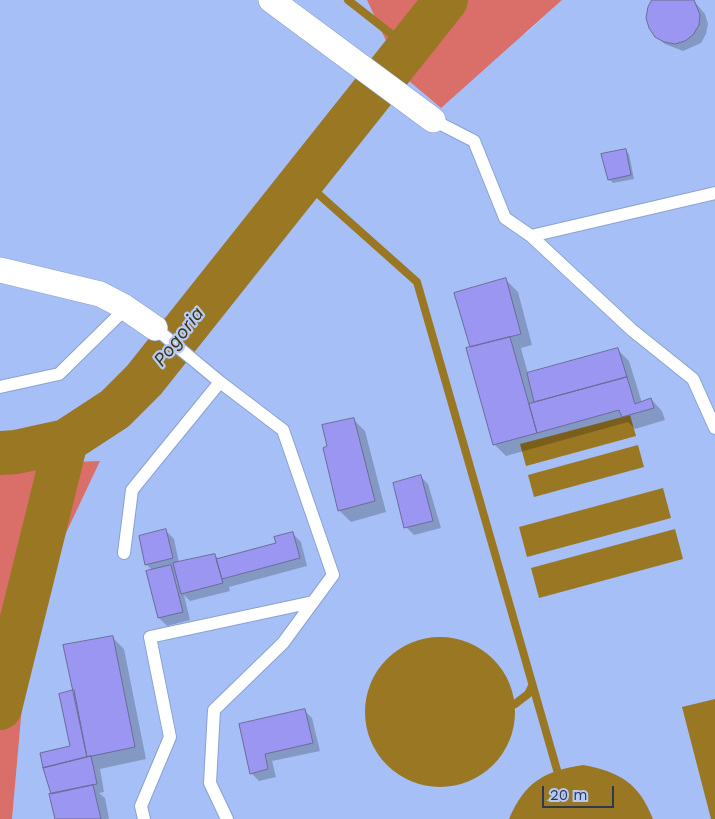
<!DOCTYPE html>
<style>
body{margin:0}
#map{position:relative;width:715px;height:819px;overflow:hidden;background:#b3cafb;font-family:"Work Sans",sans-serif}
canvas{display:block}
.scale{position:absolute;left:542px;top:786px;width:72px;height:22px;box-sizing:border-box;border:2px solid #2f384c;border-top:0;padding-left:6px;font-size:15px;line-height:18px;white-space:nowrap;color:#2f384c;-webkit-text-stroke:4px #b3cafb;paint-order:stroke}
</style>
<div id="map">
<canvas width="715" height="819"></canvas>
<div class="scale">20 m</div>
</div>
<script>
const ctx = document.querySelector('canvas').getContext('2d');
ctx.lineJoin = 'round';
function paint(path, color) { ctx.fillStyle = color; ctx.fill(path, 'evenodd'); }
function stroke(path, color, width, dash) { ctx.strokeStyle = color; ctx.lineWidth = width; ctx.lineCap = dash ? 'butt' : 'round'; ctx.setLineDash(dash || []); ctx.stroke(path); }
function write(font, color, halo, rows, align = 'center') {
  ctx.font = font + ' "Work Sans",sans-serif'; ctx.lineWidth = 4.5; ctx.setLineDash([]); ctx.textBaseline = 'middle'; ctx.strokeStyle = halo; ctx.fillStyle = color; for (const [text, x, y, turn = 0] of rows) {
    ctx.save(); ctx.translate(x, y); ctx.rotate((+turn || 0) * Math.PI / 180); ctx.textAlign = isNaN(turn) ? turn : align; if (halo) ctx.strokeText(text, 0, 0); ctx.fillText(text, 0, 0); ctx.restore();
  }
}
const built = new Path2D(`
 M0,0H367L402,75L527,33L562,0H715V819H12L24,684L48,571L100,461L0,464Z`);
const forest = new Path2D(`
 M367,0H562L441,108L402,75Z
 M100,461L48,571L24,684L12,819H0V464Z`);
const water = new Path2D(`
 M630,415L636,436L526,466L520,444Z
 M638,445L644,467L534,497L528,475Z
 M663,488L671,518L527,557L519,527Z
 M675,529L683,559L539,598L531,568Z
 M365 712a75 75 0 1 1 150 0a75 75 0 1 1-150 0Z
 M715,699V819H711L682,707Z
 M583,765C620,772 639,783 653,819H509C525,782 544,771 583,765Z`);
const shadow = new Path2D(`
 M653,0H693L705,14L708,24L706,34L701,43L683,51L665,44L656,36Z
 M625,150L629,154L634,179L613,183L609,179Z
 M506,280L518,292L532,345L521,348L528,374L617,349L629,361L642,403L651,399L662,411L665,420L635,429L628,422L506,456L494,444L471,348L455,293Z
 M353,419L365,431L386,512L351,522L339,510Z
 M420,476L428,484L441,528L414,535L406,527Z
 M166,531L174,539L179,563L214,555L219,559L277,544L293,534L301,542L307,566L229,587L230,591L190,601L184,595L190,620L167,626L159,618L153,571L146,564Z
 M112,637L124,649L146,759L100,769L104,792L99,793L105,798L109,819H56L72,747L74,691Z
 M304,710L312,718L320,751L272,761L276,777L259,781L251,773L241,725Z`);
const stream = new Path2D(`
 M348,0L408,47
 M305,177L316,192L417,282L557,770
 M515,704L528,694L532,686`);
const river = new Path2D(`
 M0,453L16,452L66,441
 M0,708L66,441L115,409L144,380L446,0`);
const building = new Path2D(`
 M652,0H694L700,15L699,25L693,35L685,41L675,44L664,42L655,37L649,28L646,18L648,7Z
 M626,149L631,175L608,180L601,154Z
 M506,278L521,334L470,347L454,293Z
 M510,337L537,433L493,445L466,348Z
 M618,348L627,377L534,402L527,373Z
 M627,377L635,404L651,398L654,408L622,417L619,410L537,433L529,404Z
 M354,418L375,501L338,511L323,448L327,446L322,425Z
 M421,475L433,521L404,528L393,483Z
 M166,529L173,558L145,565L139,536Z
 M293,532L300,558L222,579L216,559L276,543L274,537Z
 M215,554L223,583L181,594L173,563Z
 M171,565L183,612L158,618L146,571Z
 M113,636L135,747L87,757L63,645Z
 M74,690L87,757L43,768L40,753L70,746L59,694Z
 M305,709L313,743L265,754L268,769L250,774L239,724Z
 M91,756L97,784L51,794L43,768Z
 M93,785L101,819H55L49,794Z`);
const lane = new Path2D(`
 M433,120L474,141L505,218L531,236L632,330L693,379L715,428
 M531,236L715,193
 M220,382L283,430L333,575L283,643L214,710L210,783L227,819
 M0,387L59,374L118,316L123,306
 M124,553L132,490L220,382L155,328
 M144,819L141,806L170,737L150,637L313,602`);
const street = new Path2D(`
 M271,0L433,120
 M0,270L100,294L123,306L155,328`);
const waterNames = [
 ["Pogoria",179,337,-52]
];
paint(built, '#a6bff6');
paint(forest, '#d96f68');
paint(water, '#997723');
paint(shadow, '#0003');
stroke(stream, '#997723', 8);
stroke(river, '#997723', 44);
paint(building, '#9c96f3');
stroke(building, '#6d6b9a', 1);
stroke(lane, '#8ba1d0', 14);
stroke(street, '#8ba1d0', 26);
stroke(lane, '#fff', 12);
stroke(street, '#fff', 25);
write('italic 19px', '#423001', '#b3cafb', waterNames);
</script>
